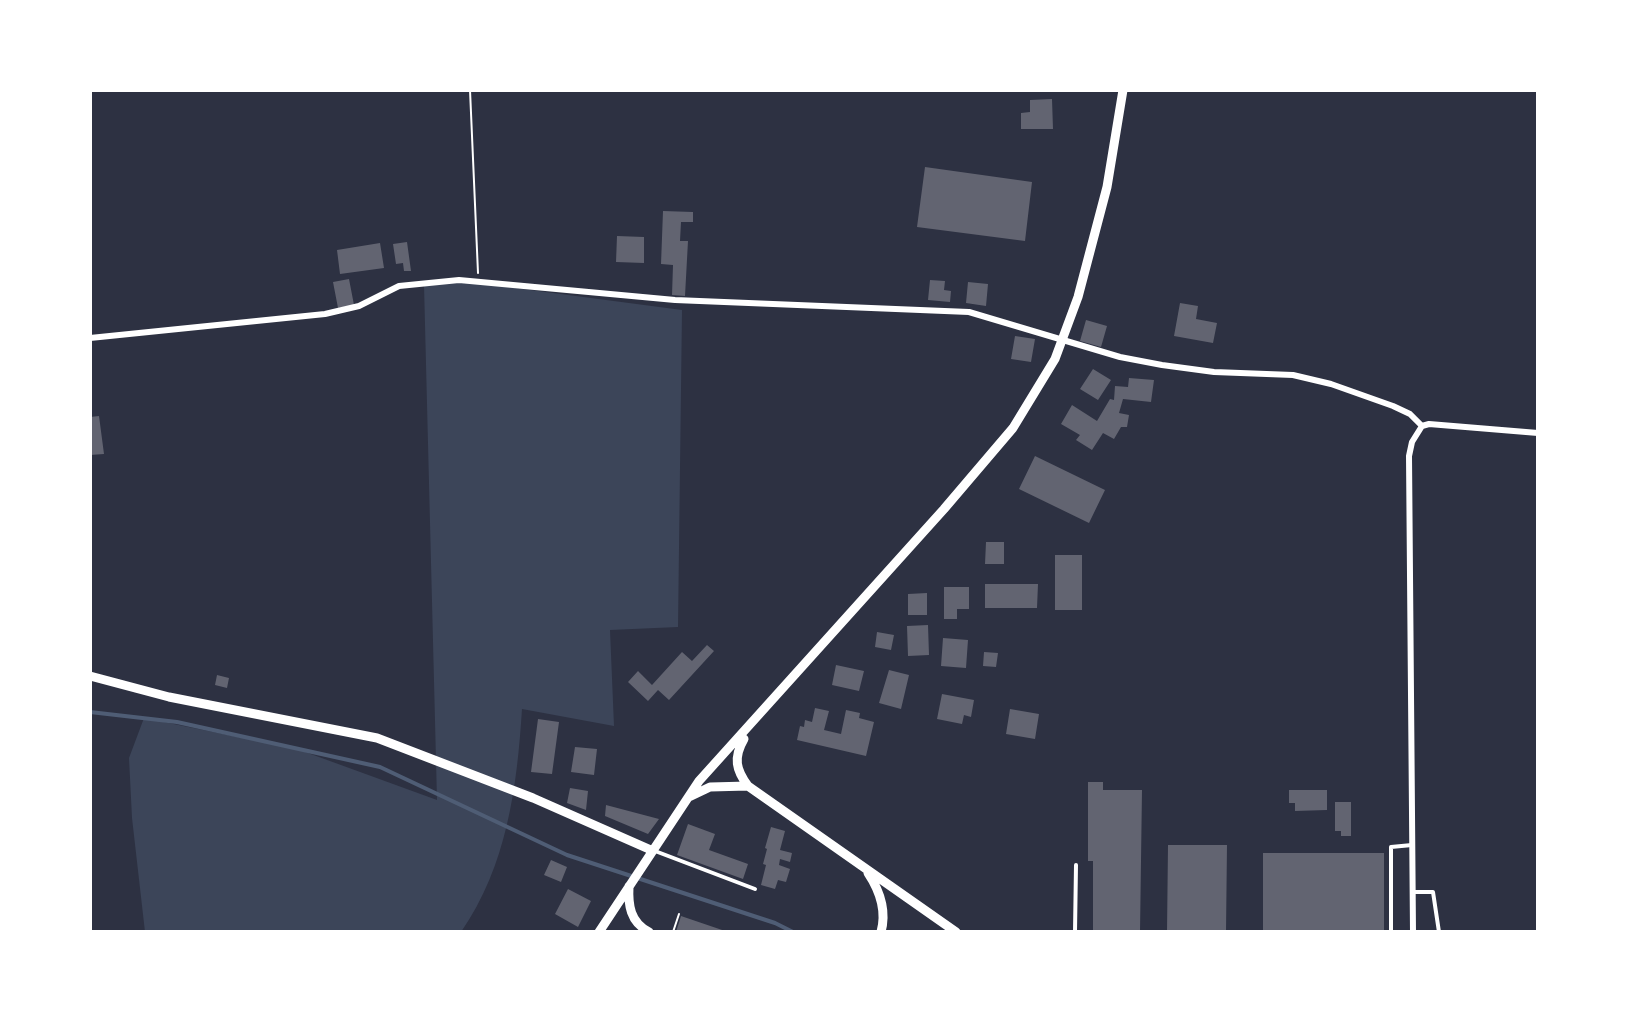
<!DOCTYPE html>
<style>
body{margin:0}
#map{position:relative;width:1628px;height:1022px;overflow:hidden;background:#2d3142;font-family:Commissioner,sans-serif}
canvas{display:block}
.frame{position:absolute;inset:0;border:92px solid #fff;pointer-events:none}
</style>
<div id="map">
<canvas width="1628" height="1022"></canvas>
<div class="frame"></div>
</div>
<script>
const ctx = document.querySelector('canvas').getContext('2d');
ctx.lineJoin = 'round';
function paint(path, color) { ctx.fillStyle = color; ctx.fill(path, 'evenodd'); }
function stroke(path, color, width, dash) { ctx.strokeStyle = color; ctx.lineWidth = width; ctx.lineCap = dash ? 'butt' : 'round'; ctx.setLineDash(dash || []); ctx.stroke(path); }
const green = new Path2D(`
 M462,281L682,310L678,627L610,630L614,726L522,709C517,787 507,866 461,932H145L132,818L129,758L144,718L297,749L437,800L424,285Z`);
const stream = new Path2D(`
 M90,712L177,722L380,767L567,855L775,923L793,932`);
const building = new Path2D(`
 M1052,99L1053,129H1021V113L1030,112V100Z
 M925,167L1032,182L1025,241L917,227Z
 M663,211L693,212V222H681L680,241H688L685,296L672,295L673,265L661,264Z
 M617,236L644,237V263L616,262Z
 M407,242L411,271H404L403,263L396,264L393,244Z
 M380,243L384,268L340,274L337,250Z
 M349,279L354,305L338,308L333,282Z
 M930,280L945,281L944,290L951,291L950,302L928,300Z
 M968,282L988,284L986,306L966,303Z
 M1180,303L1198,306L1196,319L1217,323L1213,343L1174,336Z
 M1086,320L1107,326L1101,347L1080,341Z
 M1015,336L1035,339L1031,362L1011,359Z
 M1093,369L1111,380L1098,400L1080,389Z
 M1129,378L1154,380L1151,402L1123,399L1119,413L1129,415L1127,427H1121L1114,439L1103,433L1092,450L1076,440L1080,435L1061,424L1072,405L1097,421L1110,399L1114,400L1115,386L1128,387Z
 M99,416L104,454L90,455V417Z
 M1035,456L1105,490L1089,523L1019,489Z
 M986,542H1004V564H985Z
 M1055,555H1082V610H1055Z
 M985,584H1038L1037,608H985Z
 M944,587H969V609H957V619H944Z
 M927,593V615H908V594Z
 M928,625L929,655L908,656L907,626Z
 M877,632L894,635L891,650L875,647Z
 M943,638L968,640L966,668L941,666Z
 M707,645L714,651L669,700L658,690L648,701L628,682L638,671L652,685L682,652L692,661Z
 M984,652L998,653L996,667L983,666Z
 M836,665L864,671L859,691L832,685Z
 M889,670L909,675L901,709L879,703Z
 M217,675L229,678L227,688L215,685Z
 M942,694L974,700L971,717L964,715L962,724L937,719Z
 M815,708L829,711L824,730L841,734L846,710L860,713L859,718L874,722L866,756L797,740L800,726L804,727L805,720L812,722Z
 M1010,709L1039,714L1035,739L1006,734Z
 M538,719L559,722L552,774L531,772Z
 M575,747L597,749L594,775L571,772Z
 M1088,782H1103V790H1142L1140,932H1093V861H1088Z
 M570,788L588,791L586,810L567,803Z
 M1289,790H1327V810L1295,811V803H1289Z
 M1335,802H1351V836H1341V831H1335Z
 M606,805L659,819L648,834L605,816Z
 M688,824L715,834L709,850L748,864L743,879L677,855Z
 M771,827L785,831L780,850L792,853L790,862L780,859L779,865L790,869L786,882L778,880L775,889L761,885L766,865L763,864L767,849L765,848Z
 M1168,845H1227L1226,932H1167Z
 M1263,853H1384V932H1263Z
 M551,860L567,867L561,882L544,875Z
 M568,889L591,901L578,927L555,914Z
 M681,916L728,932H676Z`);
const path = new Path2D(`
 M470,90L478,273
 M673,932L679,914`);
const service = new Path2D(`
 M655,851L755,889
 M1413,892H1433L1439,932
 M1075,932L1076,865
 M1391,932V847L1412,845`);
const minor = new Path2D(`
 M90,338L325,314L359,306L399,286L459,280L675,300L969,312L1120,357L1162,365L1214,372L1293,375L1331,384L1393,406L1410,414L1422,426L1429,424L1538,433
 M1413,932L1409,456L1412,442L1422,426`);
const tertiary = new Path2D(`
 M90,676L169,697L377,738L533,798L651,850
 M744,739C733,758 736,770 748,786L956,932
 M689,797L710,787L748,786
 M868,873C880,891 887,910 881,932
 M629,886C628,905 630,922 649,932
 M599,932L699,781L944,509L1013,428L1055,359L1078,297L1107,187L1123,90`);
paint(green, '#3c4559');
stroke(stream, '#4f5d75', 4);
paint(building, '#626471');
stroke(path, '#fff', 2);
stroke(service, '#fff', 4);
stroke(minor, '#fff', 6);
stroke(tertiary, '#fff', 9);
</script>
